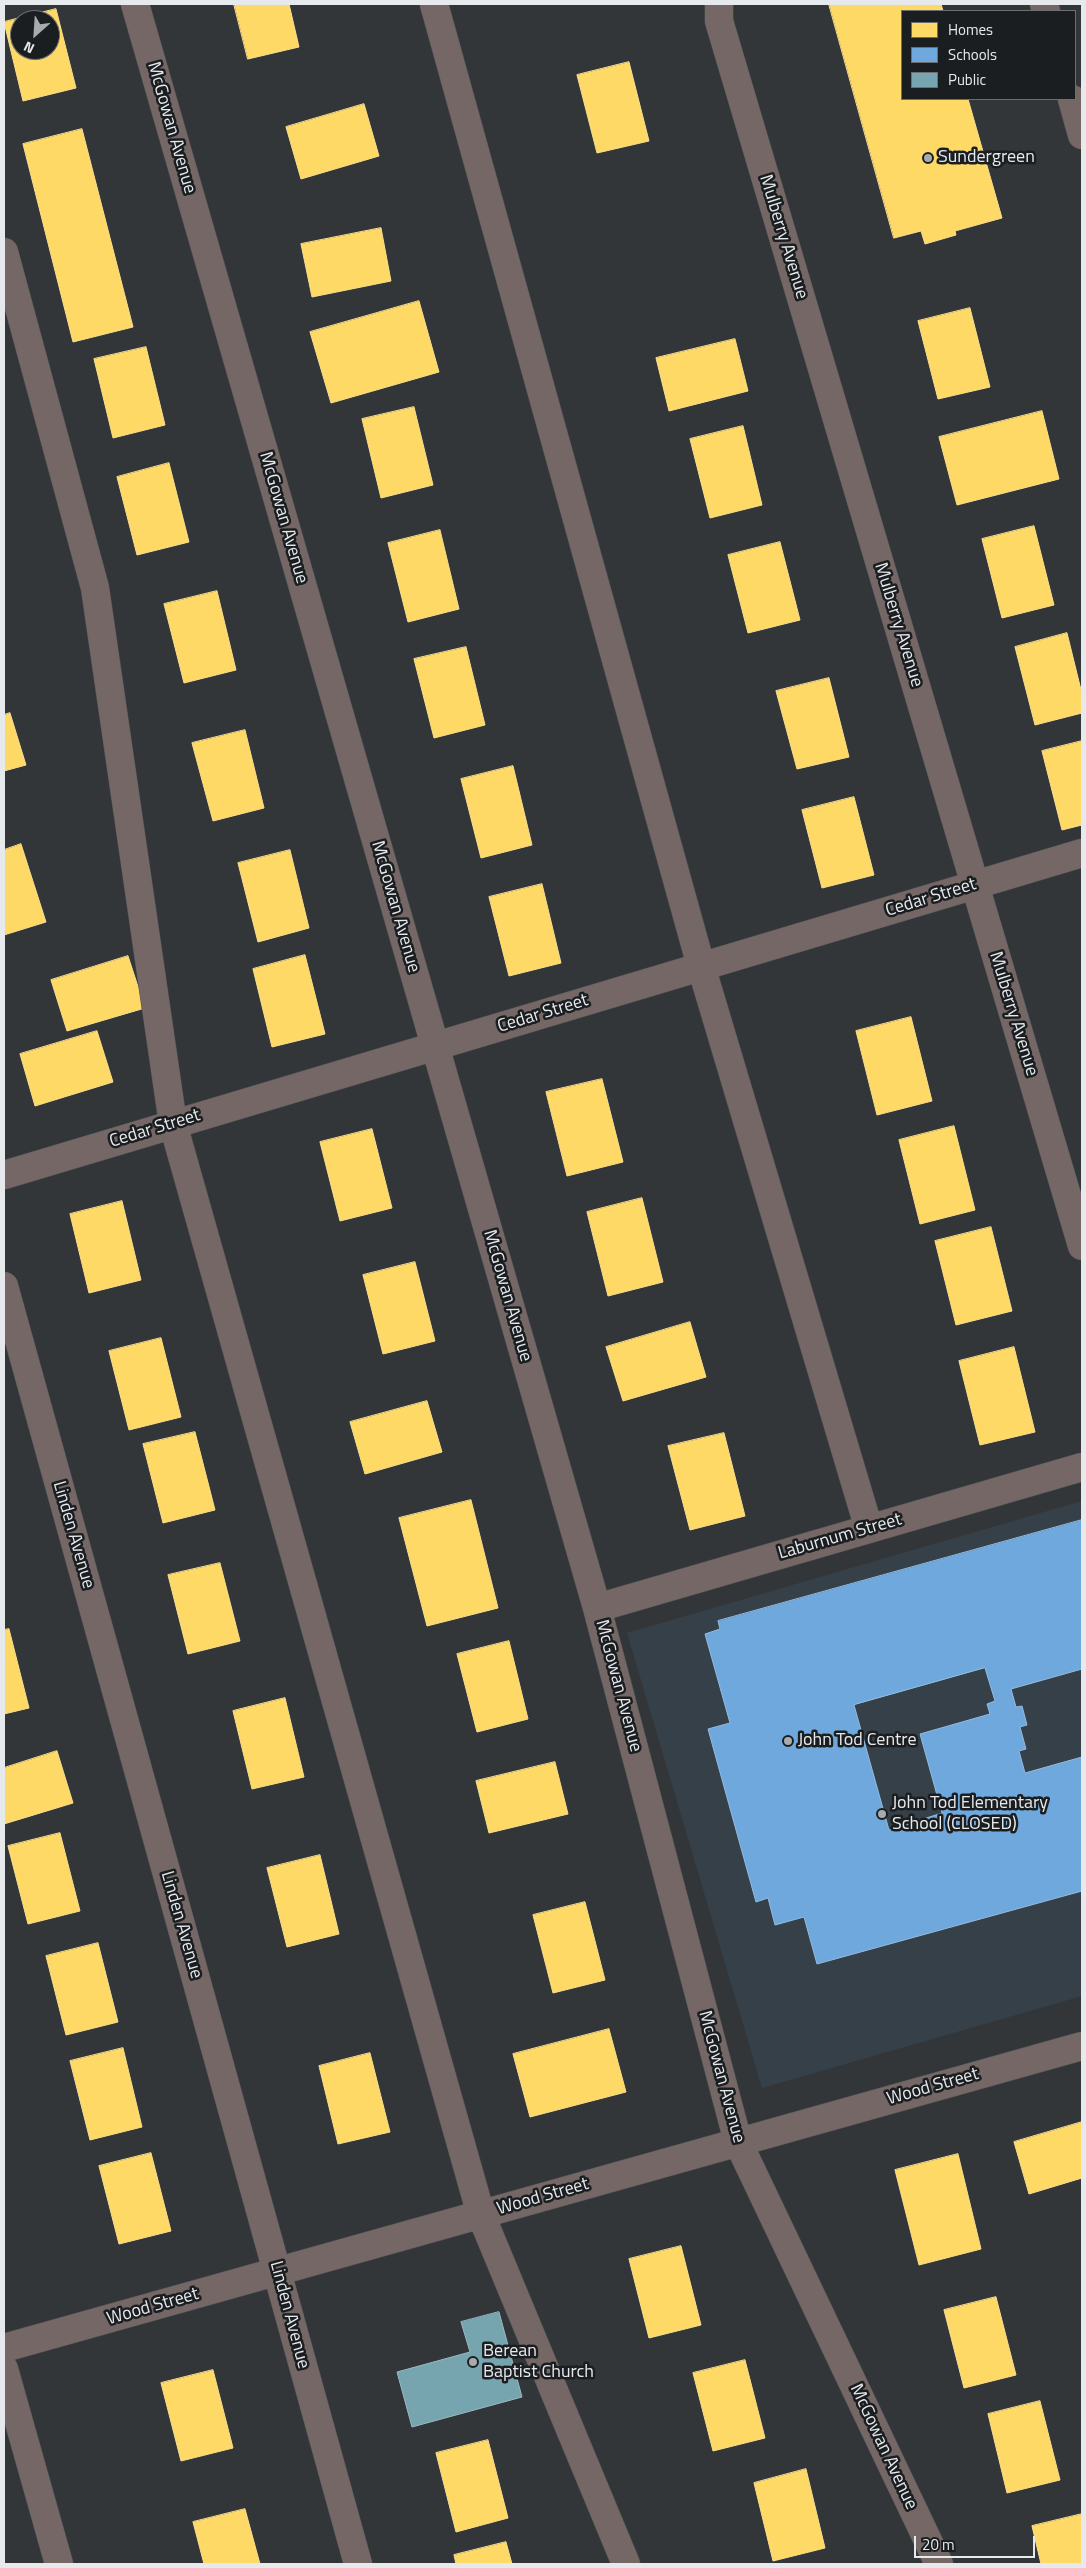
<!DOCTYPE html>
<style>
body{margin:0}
#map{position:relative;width:1086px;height:2568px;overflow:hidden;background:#333639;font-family:"Titillium Web",sans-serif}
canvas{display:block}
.frame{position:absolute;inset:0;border:5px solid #e7eaed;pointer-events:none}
.legend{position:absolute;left:901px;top:10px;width:175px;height:90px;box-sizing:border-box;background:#1b1e20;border:1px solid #6d7072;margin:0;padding:6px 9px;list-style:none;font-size:15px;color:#e7eaed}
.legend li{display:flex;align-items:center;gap:10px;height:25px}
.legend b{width:25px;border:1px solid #6d7072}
.north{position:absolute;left:10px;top:10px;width:50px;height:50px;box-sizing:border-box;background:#1b1e20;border:1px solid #6d7072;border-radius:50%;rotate:206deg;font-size:14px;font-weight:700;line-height:20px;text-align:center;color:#e7eaed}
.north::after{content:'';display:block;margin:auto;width:18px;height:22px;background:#a8abae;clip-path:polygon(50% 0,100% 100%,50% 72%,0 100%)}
.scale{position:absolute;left:914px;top:2536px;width:121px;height:22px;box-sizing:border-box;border:2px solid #e7eaed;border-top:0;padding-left:6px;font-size:15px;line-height:18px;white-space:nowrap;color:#e7eaed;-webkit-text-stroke:4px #1b1e20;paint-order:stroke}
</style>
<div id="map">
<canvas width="1086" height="2568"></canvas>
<div class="frame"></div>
<ul class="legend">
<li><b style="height:14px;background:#ffd966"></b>Homes</li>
<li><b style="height:14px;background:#6fa8dc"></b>Schools</li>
<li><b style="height:14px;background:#76a5af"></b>Public</li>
</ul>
<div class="north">N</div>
<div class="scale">20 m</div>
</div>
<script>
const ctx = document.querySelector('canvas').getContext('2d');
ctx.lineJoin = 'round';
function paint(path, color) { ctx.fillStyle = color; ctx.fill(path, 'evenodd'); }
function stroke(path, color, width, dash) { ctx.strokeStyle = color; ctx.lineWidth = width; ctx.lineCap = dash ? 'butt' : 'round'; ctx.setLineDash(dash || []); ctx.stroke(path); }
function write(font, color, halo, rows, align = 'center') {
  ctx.font = font + ' "Titillium Web",sans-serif'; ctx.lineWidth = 5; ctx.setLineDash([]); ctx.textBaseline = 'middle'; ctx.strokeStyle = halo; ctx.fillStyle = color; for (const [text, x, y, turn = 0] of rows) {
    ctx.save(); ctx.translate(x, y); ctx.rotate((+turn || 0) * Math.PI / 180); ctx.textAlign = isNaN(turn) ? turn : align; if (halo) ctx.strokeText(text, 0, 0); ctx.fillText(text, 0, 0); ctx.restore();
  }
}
const built = new Path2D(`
 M1082,1501V1996L762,2088L627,1633Z`);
const homes = new Path2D(`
 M234,4H289L299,47L248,59Z
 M829,4H941L943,11H902V99H968L1002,218L955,231L956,235L925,244L921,231L894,238Z
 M56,9L76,88L23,101L4,22ZM20,20H50V50H20Z
 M629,62L649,141L597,153L577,75Z
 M364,104L379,156L301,179L286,127Z
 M82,129L133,327L73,342L23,144Z
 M381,228L391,281L312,297L301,244Z
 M419,301L439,372L331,403L310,332Z
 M970,308L990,387L938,399L918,321Z
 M735,339L748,391L669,411L656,358Z
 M146,347L165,425L113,438L94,359Z
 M414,407L433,485L381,498L362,419Z
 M1042,411L1059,479L957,505L939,437Z
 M743,426L762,505L710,518L690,439Z
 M169,463L189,542L137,555L117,477Z
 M1034,526L1054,605L1002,618L982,539Z
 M440,530L459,609L408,622L388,543Z
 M780,542L800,620L748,633L728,555Z
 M217,591L236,670L184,683L164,604Z
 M1067,633L1082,694V713L1035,725L1015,647Z
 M466,647L485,725L434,738L414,659Z
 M829,678L849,757L797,769L776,691Z
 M10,713L26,765L4,771V715Z
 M245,730L264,808L213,821L192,743Z
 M1082,741V825L1062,830L1042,751Z
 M513,766L532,845L481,858L461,779Z
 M854,797L874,875L822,888L802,810Z
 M21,844L46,922L4,935V850Z
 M290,850L309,928L258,942L238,863Z
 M542,884L561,963L509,976L489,897Z
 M305,955L325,1034L272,1047L253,969Z
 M128,956L145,1008L67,1031L51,980Z
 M911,1017L932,1101L877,1115L856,1031Z
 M97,1031L113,1082L35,1106L20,1054Z
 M602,1079L623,1162L567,1176L546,1092Z
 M954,1126L975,1210L920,1224L899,1140Z
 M372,1129L392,1208L340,1221L320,1142Z
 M642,1198L663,1282L608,1296L587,1212Z
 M122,1201L141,1280L89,1293L70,1214Z
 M991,1227L1012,1311L956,1325L935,1241Z
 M415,1262L435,1341L383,1354L363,1275Z
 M690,1322L706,1377L623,1401L606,1347Z
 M161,1338L181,1417L129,1430L109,1351Z
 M1014,1347L1035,1432L980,1445L959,1361Z
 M427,1401L442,1452L365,1474L350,1422Z
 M195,1432L215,1510L163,1523L143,1444Z
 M724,1433L745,1516L690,1530L668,1446Z
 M471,1500L498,1608L427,1626L399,1518Z
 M220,1563L240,1641L188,1654L168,1575Z
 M9,1629L29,1708L4,1714V1630Z
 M509,1641L528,1719L477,1732L457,1654Z
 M285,1698L304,1777L252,1789L233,1711Z
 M57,1751L73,1803L4,1824V1768Z
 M555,1762L568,1814L489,1833L476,1781Z
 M60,1833L80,1911L28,1924L8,1846Z
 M320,1855L339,1934L287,1947L267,1868Z
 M585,1902L605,1980L553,1993L533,1915Z
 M98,1943L118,2022L66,2035L46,1956Z
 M609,2029L626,2092L530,2117L513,2054Z
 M123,2048L142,2127L90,2140L70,2061Z
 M370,2053L390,2132L338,2144L319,2066Z
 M1082,2122V2178L1029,2194L1014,2142Z
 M151,2153L171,2231L119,2244L99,2166Z
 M958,2154L981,2249L919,2265L895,2170Z
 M681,2246L701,2325L649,2338L629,2259Z
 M996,2297L1016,2375L964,2388L944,2310Z
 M745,2360L765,2438L713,2451L693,2373Z
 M213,2370L233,2448L181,2461L161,2383Z
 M1040,2401L1060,2480L1007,2493L988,2414Z
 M488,2440L508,2518L456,2532L436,2453Z
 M806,2469L825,2548L773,2561L754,2483Z
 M245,2509L260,2564H204L193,2522Z
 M1082,2514V2564H1041L1032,2526Z
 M506,2542L512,2564H456L454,2555Z`);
const schools = new Path2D(`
 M1082,1520V1669L1011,1689L1016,1707L1022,1706L1027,1725L1020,1727L1026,1749L1019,1751L1025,1773L1082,1757V1891L817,1964L804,1917L775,1925L768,1898L756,1902L708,1729L730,1723L705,1634L720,1629L718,1621ZM985,1668L995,1701L987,1704L990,1714L920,1734L942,1813L889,1830L854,1705Z`);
const public = new Path2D(`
 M499,2312L522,2397L412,2427L397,2372L470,2352L461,2322Z`);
const minor = new Path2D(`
 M135,4L597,1608L738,2142L939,2564
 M434,4L701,966L869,1529
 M719,4V21L1082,1246
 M1044,4L1046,11
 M1072,99L1082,135
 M4,252L95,588L173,1124L481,2215L626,2564
 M4,1175L1082,853
 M4,1286L358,2564
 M597,1608L1082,1467
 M4,2348L1082,2046
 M4,2369L59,2564`);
const markers = [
 [928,158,5,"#a8abae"],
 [788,1741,5,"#a8abae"],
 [882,1814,5,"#a8abae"],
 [473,2362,5,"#a8abae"]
];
const streetNames = [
 ["McGowan Avenue",171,128,74],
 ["Mulberry Avenue",783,237,73],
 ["McGowan Avenue",283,518,74],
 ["Mulberry Avenue",898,625,73],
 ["Cedar Street",931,898,-17],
 ["McGowan Avenue",395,907,74],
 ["Cedar Street",543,1014,-17],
 ["Mulberry Avenue",1013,1014,73],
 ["Cedar Street",155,1129,-17],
 ["McGowan Avenue",507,1296,74],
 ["Linden Avenue",73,1535,74],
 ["Laburnum Street",840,1537,-16],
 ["McGowan Avenue",618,1686,75],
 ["Linden Avenue",181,1925,74],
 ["McGowan Avenue",721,2077,75],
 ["Wood Street",933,2087,-16],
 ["Wood Street",543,2197,-16],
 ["Wood Street",153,2307,-16],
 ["Linden Avenue",289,2315,75],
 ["McGowan Avenue",883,2447,65]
];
const poiNames = [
 ["Sundergreen",938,158],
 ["John Tod Centre",798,1741],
 ["John Tod Elementary",892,1804],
 ["School (CLOSED)",892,1825],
 ["Berean",483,2352],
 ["Baptist Church",483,2373]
];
paint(built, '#364049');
paint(homes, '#ffd966');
stroke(homes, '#f8de8e', 1);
paint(schools, '#6fa8dc');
stroke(schools, '#93bce1', 1);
paint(public, '#76a5af');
stroke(public, '#98bac2', 1);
stroke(minor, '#515355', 29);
stroke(minor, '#746765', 28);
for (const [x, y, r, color] of markers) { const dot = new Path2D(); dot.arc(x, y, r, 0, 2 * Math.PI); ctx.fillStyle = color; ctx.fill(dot); stroke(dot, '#1b1e20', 2); }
write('18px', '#e7eaed', '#1b1e20', streetNames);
write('18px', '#e7eaed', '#1b1e20', poiNames, 'left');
</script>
